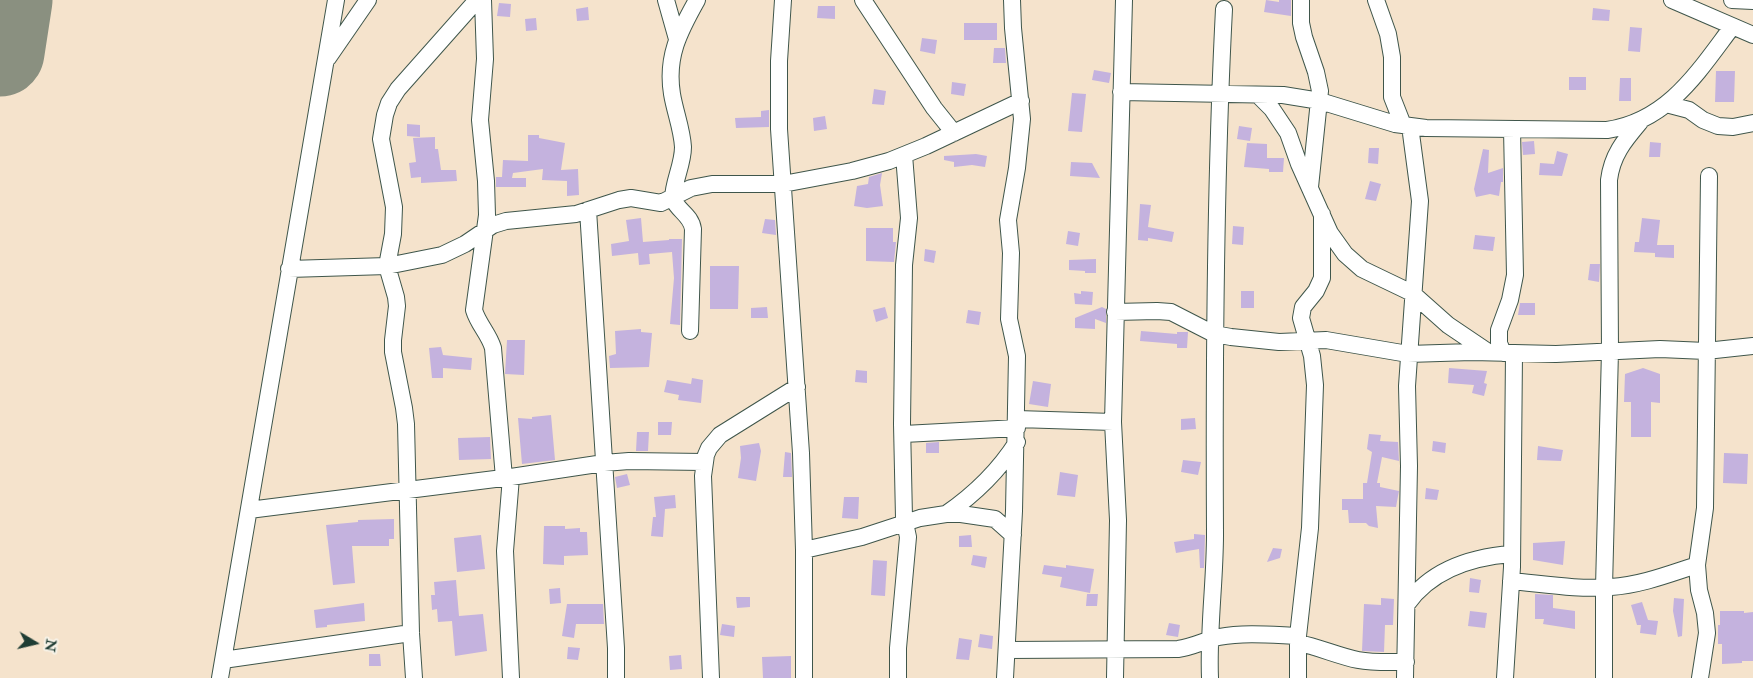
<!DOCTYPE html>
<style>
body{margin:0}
#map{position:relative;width:1753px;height:678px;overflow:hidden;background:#f5e3cc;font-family:"IM FELL Double Pica",serif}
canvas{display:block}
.north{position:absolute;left:10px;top:618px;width:50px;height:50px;-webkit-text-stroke:4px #f7f3e8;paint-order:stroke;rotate:99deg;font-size:14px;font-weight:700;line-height:20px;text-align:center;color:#1f3d34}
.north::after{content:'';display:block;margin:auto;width:18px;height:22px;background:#1f3d34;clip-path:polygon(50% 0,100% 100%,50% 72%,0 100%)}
</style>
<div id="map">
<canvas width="1753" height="678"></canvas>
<div class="north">N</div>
</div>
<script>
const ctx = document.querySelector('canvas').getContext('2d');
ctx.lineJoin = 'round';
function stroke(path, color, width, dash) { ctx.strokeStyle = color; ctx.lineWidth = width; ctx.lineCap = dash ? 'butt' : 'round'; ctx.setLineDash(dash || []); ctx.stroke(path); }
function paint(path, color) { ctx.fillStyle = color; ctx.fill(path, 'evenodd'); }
const runway = new Path2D(`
 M0,52L8,0`);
const building = new Path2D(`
 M1266,0L1279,2V0H1291V16L1264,12Z
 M499,3L511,4L510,17L497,16Z
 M818,6H835V19L817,18Z
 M588,7L589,20L577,21L576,9Z
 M1593,8L1610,10L1609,21L1592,20Z
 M536,18L537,30L526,31L525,19Z
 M964,23H997V40H964Z
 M1630,27L1642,28L1640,52L1628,51Z
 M922,38L937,40L935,54L920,51Z
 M994,48H1005L1006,63H993Z
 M1094,70L1111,73L1109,83L1092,80Z
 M1716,71H1735L1734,102H1715Z
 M1569,77H1586V90H1569Z
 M1620,78H1631V101H1619Z
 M952,82L966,84L964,96L951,94Z
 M874,89L886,91L884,105L872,104Z
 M1072,93L1086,94L1082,132L1068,131Z
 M769,110V127L736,128L735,118L761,117V111Z
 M825,116L827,129L814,131L813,118Z
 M407,124L420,125V137L407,136Z
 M1239,126L1252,128L1250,141L1237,139Z
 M528,135H539V138L565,143L561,170L578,169L579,195L567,196V181L542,180L543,169L513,173L512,178H526V187H496V177H502L503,160L528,161Z
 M435,137V149H438L441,170H456L457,181L421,183V177L411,178L409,163L416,162L413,138Z
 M1534,141L1535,154L1523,155L1522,142Z
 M1650,142L1661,143L1660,157H1649Z
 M1247,143L1267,144V158H1284L1283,172H1269V169L1244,167Z
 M1369,148H1379L1378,164L1368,163Z
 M1483,149L1489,150L1488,173L1503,168V182H1501L1499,196L1490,194L1476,197L1474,189Z
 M1557,151L1568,154L1562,176L1539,175L1540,163L1554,164Z
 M976,154L987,156L985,167L972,165L954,167V162L944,160V156Z
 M1071,162L1092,163L1100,178L1070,176Z
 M882,173L880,185L883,206L867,208L854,206L857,186L868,184L869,177Z
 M1370,181L1381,184L1376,201L1365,199Z
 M1140,204L1151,205L1148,227L1174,232L1172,242L1148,238V241L1138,240Z
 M641,218L643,242L669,240V239H682L680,325L670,324L674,278L672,252L649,254L650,264L639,265L638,253L612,256L611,244L629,241L626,220Z
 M1642,218L1660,220L1657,245H1674V258L1655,257V253L1634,252L1635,242H1639Z
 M765,219L775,220L776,235L762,233Z
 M1233,226L1244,227L1243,245L1232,244Z
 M866,228H893V242H896L894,262L866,261Z
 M1068,231L1080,233L1078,246L1066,244Z
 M1475,235L1495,237L1493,251L1473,249Z
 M925,249L936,251L934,263L924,261Z
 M1096,259V273H1085V271L1069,270V260Z
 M1590,264H1600L1599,282L1588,280Z
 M710,266H739L738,309H710Z
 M1081,291L1093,292L1092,305L1075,304L1074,293L1081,294Z
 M1241,291H1254V308H1241Z
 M1520,303H1535V315H1518Z
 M767,307L768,318H751V308Z
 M885,307L888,318L876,322L873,310Z
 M1102,307L1106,309V323L1095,319V329L1075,328V318Z
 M968,310L981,312L979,325L966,323Z
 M641,329V332L652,333L649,367L610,368L609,356L616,354L615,331Z
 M1141,331L1177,334V332H1188L1187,348H1177V344L1140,341Z
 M507,340H525L524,375L505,374Z
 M441,347L443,355L472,358L471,370L443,368V378H432L429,348Z
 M1449,368L1487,371L1484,383L1487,384L1484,396L1472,393L1474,385L1448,383Z
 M1643,368L1660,374V403L1651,402V437H1631V402H1624L1625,374Z
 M856,370L867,371V383L855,382Z
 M692,378L703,380L701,403L678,400L679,395L664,392L667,380L691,384Z
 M1033,381L1051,384L1048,407L1029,404Z
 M551,415L555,460L522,464L518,418L532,419V417Z
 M1195,418L1196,429L1181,430V419Z
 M658,422H672L671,435H658Z
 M637,432H649L648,451H636Z
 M1369,434L1381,435L1380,441L1398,442L1399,461L1382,457L1377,483H1380V487L1399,491L1398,496L1396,507L1376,506L1378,528L1369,526L1366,523H1349L1348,510H1342V499H1363V483H1367L1372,452L1367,449Z
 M490,437L491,459L459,460L458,438Z
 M1433,441L1446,443L1445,453L1432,451Z
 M939,442V453H926V443Z
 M759,443L761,451L756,481L738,478L741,458L740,446Z
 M1538,446L1563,450L1561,461L1537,460Z
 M785,452L791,453L792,477H783Z
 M1724,453L1748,454L1747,484L1723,483Z
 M1183,460L1201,462L1198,475L1181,472Z
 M1060,472L1078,475L1075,497L1057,495Z
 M627,474L630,485L617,488L615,477Z
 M1426,488L1439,490L1437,500L1425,499Z
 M675,495L676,508L665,509L663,537L651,536L653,517H656L654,497Z
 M844,497H859L858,519L842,518Z
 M394,519V539H389V546H352L355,583L333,585L326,525L358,522V520Z
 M544,526H565V529L580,528V532H587L588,555L564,556V565L543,564Z
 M1194,534L1205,535L1204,568H1200L1199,549L1176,553L1174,542L1194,539Z
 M481,535L485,569L457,572L454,538Z
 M971,535L972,547H959V536Z
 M1565,541L1563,565L1533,560V543Z
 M1273,548L1282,549L1280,558L1267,562Z
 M973,555L987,557L985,568L971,565Z
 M873,560L887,561L885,596L871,595Z
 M1044,565L1066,568V565L1094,569L1090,593L1060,587L1062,577L1042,574Z
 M1470,578L1481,580L1479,593L1469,592Z
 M456,580L459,616L483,614L487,651L455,656L452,621L438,622L437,609L432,610L431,595H435L434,582Z
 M560,588L561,603L550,604L549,589Z
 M1087,594H1098L1097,606H1086Z
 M1535,594L1553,595V608L1575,611V629L1543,624L1544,619H1535Z
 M736,597H750V607L737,608Z
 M1381,598L1394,599L1393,625H1385L1384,652L1362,651L1364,604L1381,605Z
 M1674,598L1684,599L1682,636L1678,637L1673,611Z
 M1642,602L1648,620L1658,621L1656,635L1640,633L1641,625H1637L1631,605Z
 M364,603L365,621L327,625V627L316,628L314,610Z
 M567,604H603L604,624H576L574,638L562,636Z
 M1470,611L1487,613L1485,628L1468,626Z
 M1720,611H1744V613L1753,612V661H1742V663L1722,664V644H1718V625H1720Z
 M1169,623L1180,625L1178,637L1166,635Z
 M722,624L735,626L734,637L720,635Z
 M980,634L993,636L992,649L978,647Z
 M959,638L972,640L969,660L956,659Z
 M568,647L580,648L578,660L567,659Z
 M369,654H380L381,666H369Z
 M681,655L682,669L670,670L669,656Z
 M791,656V678H763L762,657Z`);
const minor = new Path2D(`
 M483,0L485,59L480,120L486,181L487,215L474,310C478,324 489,334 493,348L504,478
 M666,0L677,39
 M783,0L779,61V129L801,453L804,550V678
 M863,0L934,108L954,133
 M1301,0V23L1304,37L1316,72L1320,91L1310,187
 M1376,0L1388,34L1392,57V97L1403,125
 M1672,0L1753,35
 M1732,0L1753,1
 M328,58L368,0
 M1121,92L1283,95L1320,101L1395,124L1426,128L1607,130C1668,121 1698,72 1732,27
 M1258,95L1272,109L1288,133L1299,164L1330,233L1345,254L1362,269L1412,293L1448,325L1488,352
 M1666,104L1689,110L1703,120L1718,126L1733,127L1753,123
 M588,210L616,648V678
 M289,269L387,266L442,255L465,244L493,225L506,221L576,214L619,200L631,198L661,203L691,188L712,184H783L852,171L889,161L926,146L1021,101
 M1115,312L1157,311L1171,312L1214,334L1231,337L1279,342L1326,340L1408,354L1472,352L1556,354L1660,349L1706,351L1753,346
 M690,331L693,229C691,215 678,211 673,199C673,182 683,165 683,147C682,129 675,112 672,94C666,57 679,32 697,0
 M1503,353L1499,343V330L1510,300L1515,275L1512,129
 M1017,419L1113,422
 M904,434L1017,428
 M249,510L511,477L604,463L629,461L704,462
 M946,514C975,494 998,472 1017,442
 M804,550L862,537L920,518L946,514H961L995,519L1013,535
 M1511,581C1544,584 1579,590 1611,587C1641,585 1669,574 1697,565
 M1407,604C1432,569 1471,557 1512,554
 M1298,643C1319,647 1338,656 1358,660C1374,663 1390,662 1406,662
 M1007,650L1178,649C1193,647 1205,640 1219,637C1245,632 1273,635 1298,636
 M223,660L411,633
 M220,678L336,0
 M414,678L411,633L406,424L404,408L393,352V340L397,306L396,297L387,266L393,234L394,207L381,139L385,115L389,103L398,89L477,0
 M511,678L505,551L511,477
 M711,678L703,476L706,455L709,448L720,435L797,387
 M898,678V648L908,537L904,518L902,424L904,265L909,218L904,155
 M1005,678L1014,511L1017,356L1009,319L1011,253L1008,220L1017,168L1022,119L1013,28L1012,0
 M1115,678L1118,520L1113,422L1124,0
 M1210,678C1208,630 1215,582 1215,534C1214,359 1215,184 1224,9
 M1298,678V636L1310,528L1315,385L1312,356L1301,318L1303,307L1316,291L1322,278V214
 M1405,678L1409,466L1407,386L1420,201L1410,126
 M1505,678L1512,567L1514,354
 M1604,678V587L1610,351L1609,180C1612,155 1624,141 1640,122
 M1700,678L1707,633L1705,613L1699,590L1697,565L1705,508L1709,176`);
stroke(runway, '#8a9080', 89);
paint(building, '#c4b2de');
stroke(minor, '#3f564b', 18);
stroke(minor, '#fff', 16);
</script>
